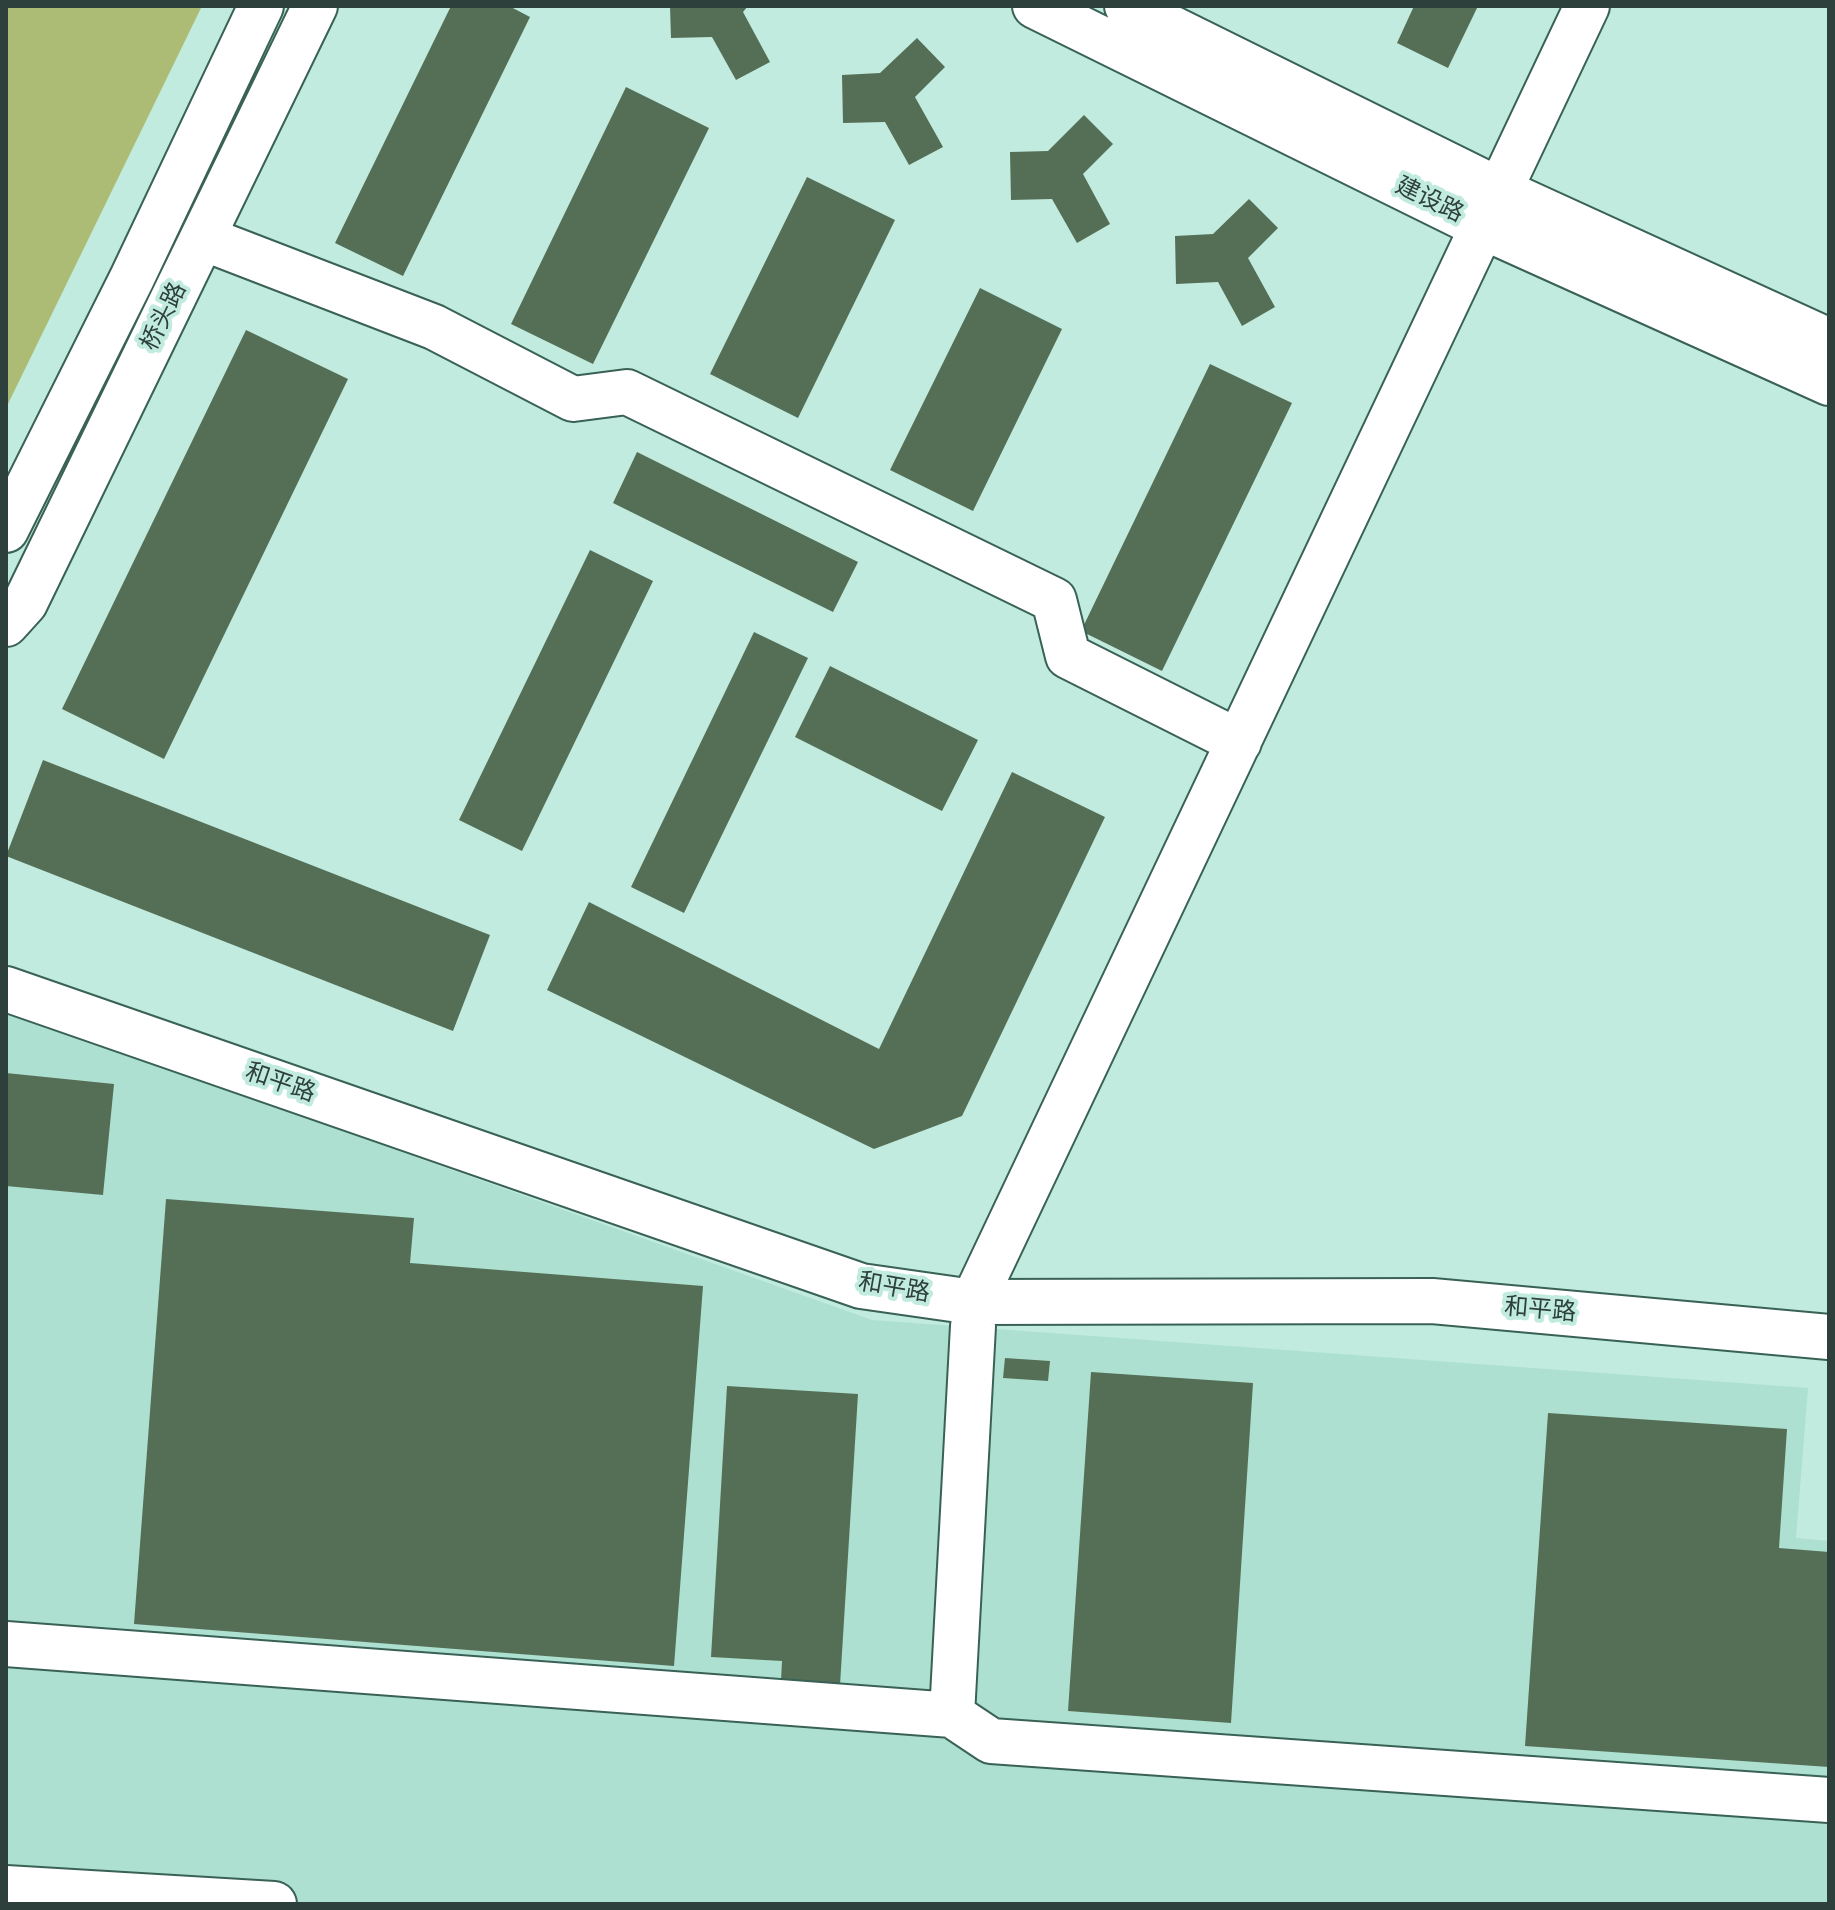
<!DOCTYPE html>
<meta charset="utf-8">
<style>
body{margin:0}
#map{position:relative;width:1835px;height:1910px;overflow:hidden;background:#c0ebde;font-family:"Titillium Web",sans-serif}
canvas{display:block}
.frame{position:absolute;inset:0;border:8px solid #2e403b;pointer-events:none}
</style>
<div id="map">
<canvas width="1835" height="1910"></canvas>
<div class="frame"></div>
</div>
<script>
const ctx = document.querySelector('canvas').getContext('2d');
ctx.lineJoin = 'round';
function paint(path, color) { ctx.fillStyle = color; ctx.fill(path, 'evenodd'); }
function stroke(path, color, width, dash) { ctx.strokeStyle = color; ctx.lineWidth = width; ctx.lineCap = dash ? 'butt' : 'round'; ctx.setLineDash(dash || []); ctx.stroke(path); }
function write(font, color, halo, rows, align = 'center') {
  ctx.font = font + ' "Titillium Web","Noto Sans SC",sans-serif'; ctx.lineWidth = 8; ctx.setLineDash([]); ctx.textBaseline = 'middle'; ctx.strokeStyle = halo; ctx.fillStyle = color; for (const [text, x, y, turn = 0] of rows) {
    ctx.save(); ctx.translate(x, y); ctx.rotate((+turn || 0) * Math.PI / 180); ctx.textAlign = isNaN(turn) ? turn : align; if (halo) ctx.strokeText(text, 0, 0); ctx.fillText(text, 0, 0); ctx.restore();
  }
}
const built = new Path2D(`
 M6,1011L872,1320L1808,1388L1796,1538L1829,1541V1904H6Z`);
const green = new Path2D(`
 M6,6H202L6,408Z`);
const building = new Path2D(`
 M451,6H509L530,17L403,276L335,243Z
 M670,6H748L743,12L770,62L736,80L712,37L671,38Z
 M1414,6H1478L1448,68L1397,43Z
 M917,38L945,67L915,97L943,147L909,165L885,122L843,123L842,75L880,73Z
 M626,87L709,128L593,364L511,324Z
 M1084,115L1113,144L1083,174L1110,224L1077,243L1052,199L1011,200L1010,152L1048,151Z
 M807,177L895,220L798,418L710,374Z
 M1249,199L1278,228L1248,258L1275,307L1242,326L1218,282L1176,284L1175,236L1213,234Z
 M980,288L1062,329L973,511L890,470Z
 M246,330L348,379L164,759L62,709Z
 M1210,364L1292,403L1162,671L1081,631Z
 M637,452L858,562L833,612L613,503Z
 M590,550L653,581L522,851L459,820Z
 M754,632L808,658L684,913L631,887Z
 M830,666L978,740L942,811L795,737Z
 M43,760L490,935L453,1031L6,856Z
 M1012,772L1105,817L962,1116L874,1149L547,990L589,902L879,1049Z
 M6,1073L114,1084L103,1195L6,1186Z
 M166,1199L414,1218L410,1263L703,1286L674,1666L134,1624Z
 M1005,1358L1050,1361L1048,1381L1003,1378Z
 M1091,1372L1253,1383L1231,1723L1068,1711Z
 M727,1386L858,1394L840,1685L781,1681L782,1661L711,1657Z
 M1548,1413L1787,1429L1779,1548L1829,1552V1767L1525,1746Z`);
const minor = new Path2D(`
 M203,238L434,327L573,399L627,392L1054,600L1068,656L1239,742
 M6,989L861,1286L973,1302L1432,1301L1829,1337
 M973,1302L1587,6
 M6,1644L952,1715L991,1741L1829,1800
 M952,1715L973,1326
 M6,1888L274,1904`);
const major = new Path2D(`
 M1035,6L1483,227L1829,383
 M1127,6L1501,191L1829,341
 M6,530L132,278L261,6
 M6,624L25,603L315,6`);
const streetNames = [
 ["建设路",1429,201,26],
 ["桥头路",165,317,-64],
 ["和平路",280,1084,19],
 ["和平路",894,1289,10],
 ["和平路",1540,1311,5]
];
paint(built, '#ade0d1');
paint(green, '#adbc74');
paint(building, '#556f57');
stroke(minor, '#396156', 48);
stroke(major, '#396156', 48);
stroke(minor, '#fff', 44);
stroke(major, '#fff', 44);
write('24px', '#2e403b', '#c0ebde', streetNames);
</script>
